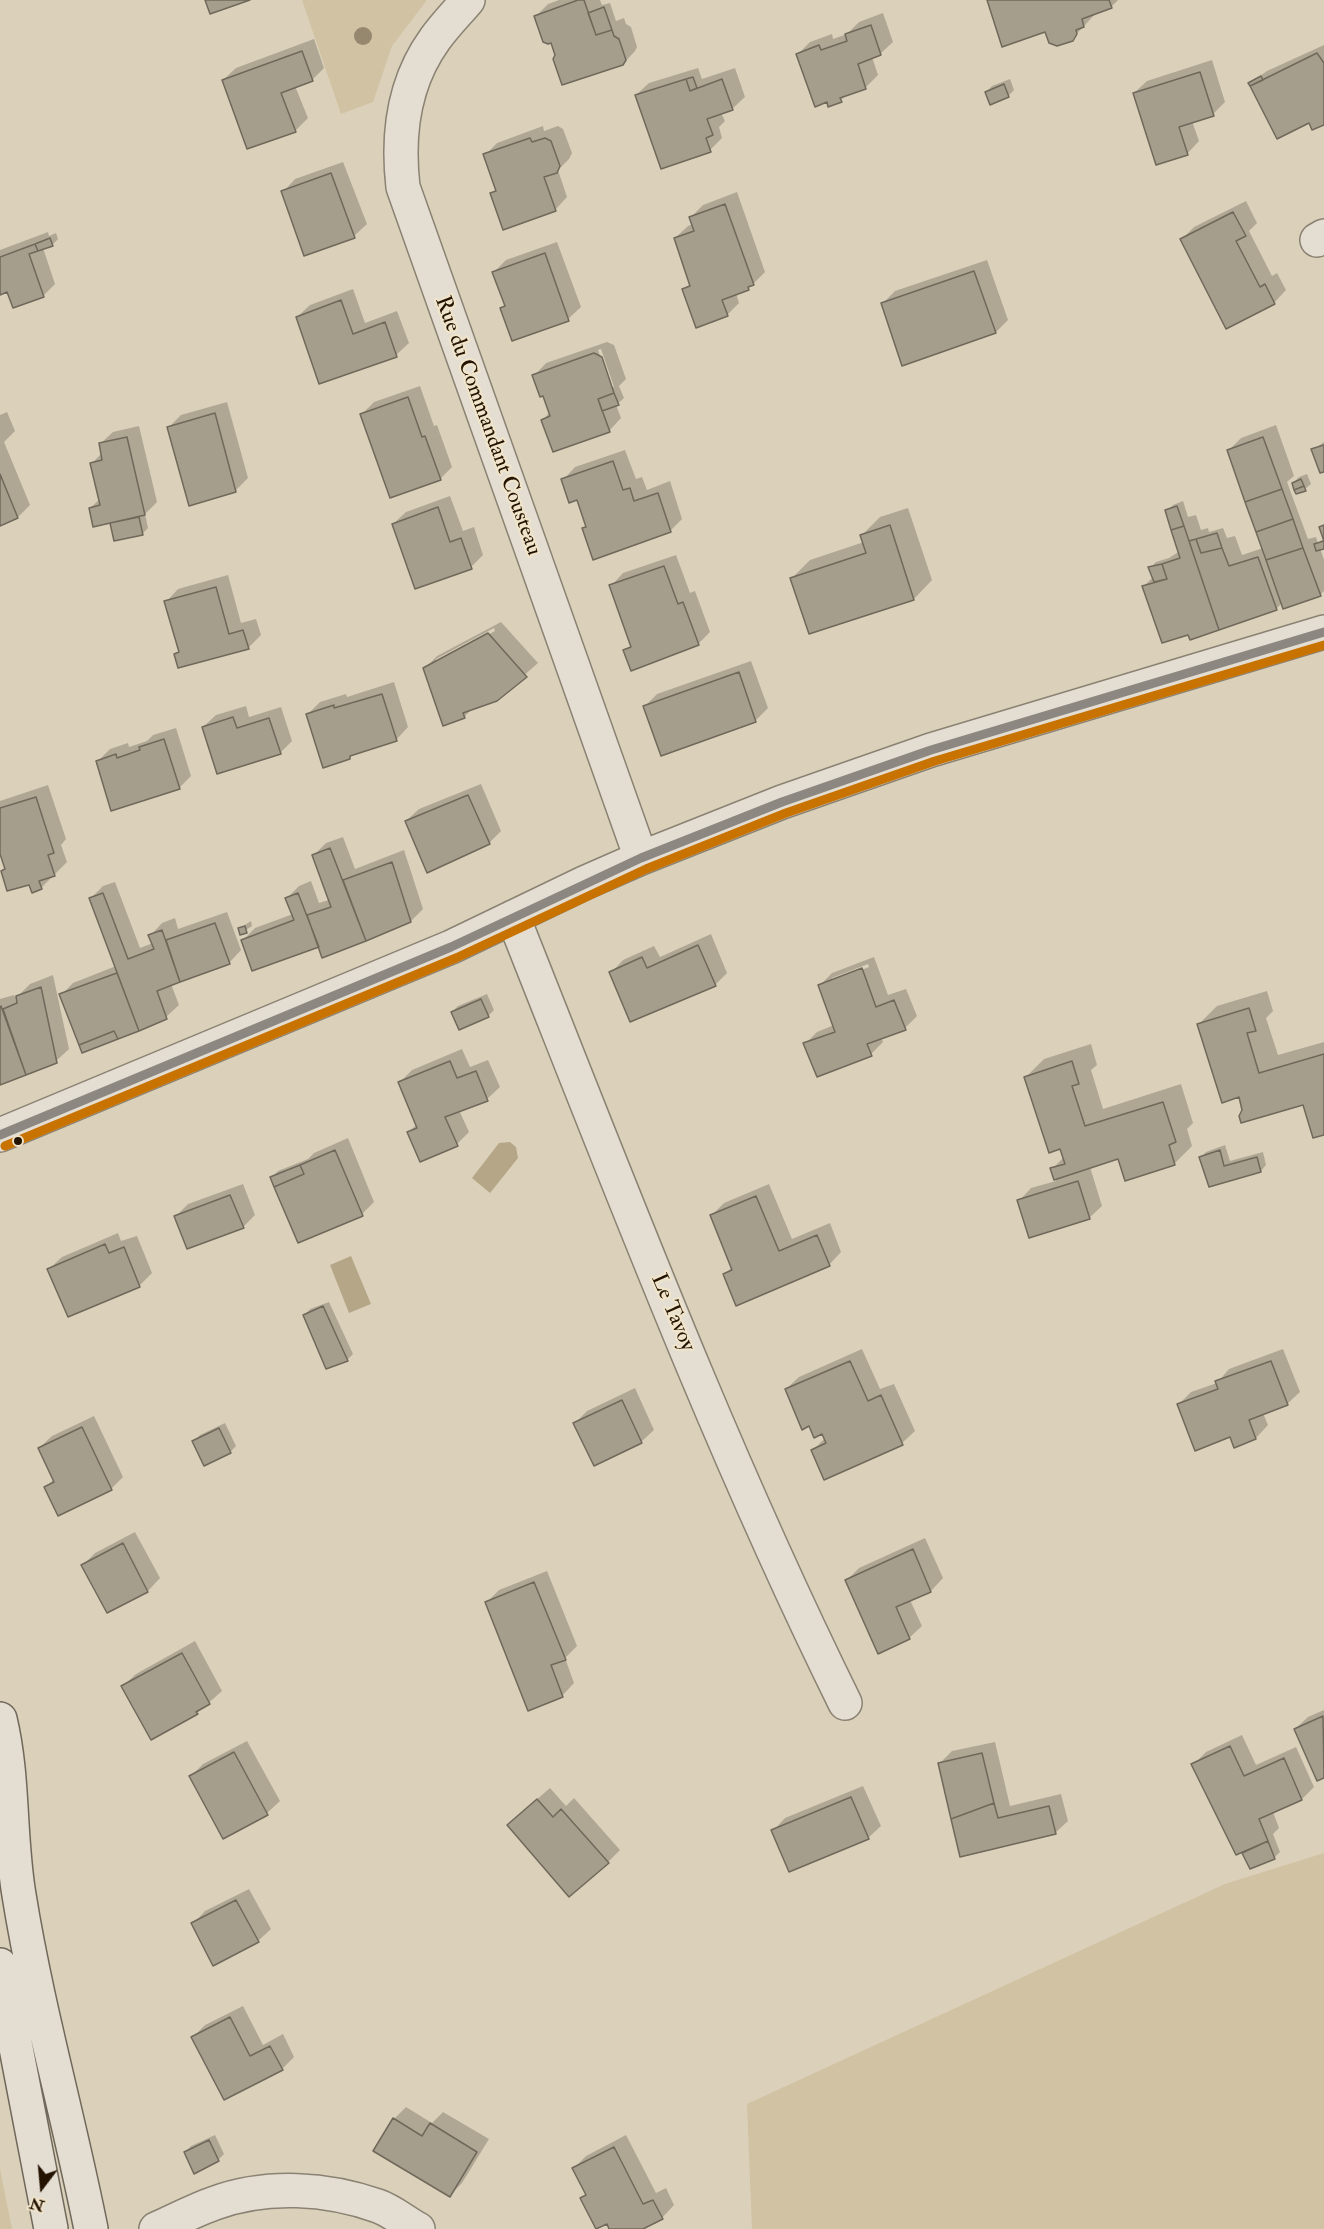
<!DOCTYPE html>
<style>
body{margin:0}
#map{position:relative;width:1324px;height:2229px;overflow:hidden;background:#dbd1ba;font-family:"IM FELL Double Pica",serif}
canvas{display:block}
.north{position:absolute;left:12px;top:2157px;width:60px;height:60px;-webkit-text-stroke:4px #f0e4ca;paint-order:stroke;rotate:196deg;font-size:16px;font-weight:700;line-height:24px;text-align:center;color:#231300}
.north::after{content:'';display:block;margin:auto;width:21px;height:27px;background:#231300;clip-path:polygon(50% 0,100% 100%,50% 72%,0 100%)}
</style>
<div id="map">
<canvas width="1324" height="2229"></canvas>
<div class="north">N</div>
</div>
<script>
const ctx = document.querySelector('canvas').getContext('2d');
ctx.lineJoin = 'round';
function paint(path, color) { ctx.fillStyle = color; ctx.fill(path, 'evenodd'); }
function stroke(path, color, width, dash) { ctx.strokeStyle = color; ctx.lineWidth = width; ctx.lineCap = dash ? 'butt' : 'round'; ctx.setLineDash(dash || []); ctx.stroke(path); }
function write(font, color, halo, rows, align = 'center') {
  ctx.font = font + ' "IM FELL Double Pica",serif'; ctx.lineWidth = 4.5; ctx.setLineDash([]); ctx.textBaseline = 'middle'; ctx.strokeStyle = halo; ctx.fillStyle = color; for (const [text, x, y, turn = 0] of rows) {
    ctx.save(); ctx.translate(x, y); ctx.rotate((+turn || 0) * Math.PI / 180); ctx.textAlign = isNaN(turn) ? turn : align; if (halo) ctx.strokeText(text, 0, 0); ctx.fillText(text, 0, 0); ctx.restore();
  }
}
const green = new Path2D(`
 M302,0H427L392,46L373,102L341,114Z
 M1324,1853V2229H752L747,2104L1225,1884Z
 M0,2169L12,2229H0Z`);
const water = new Path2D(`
 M510,1142L516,1147L518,1158L490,1193L472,1178L499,1143Z
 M351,1256L371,1304L349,1313L330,1265Z`);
const shadow = new Path2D(`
 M559,0H600L602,5L610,3L616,21L624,18L626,24L631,27L637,47L635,51L623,64L557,55L552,41L536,16L548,4Z
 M988,0H1118L1111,7L1097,12L1072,39L1046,30Z
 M883,13L893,42L880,54L872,57L878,75L866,87L848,93L841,100L798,54L810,42L832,34L833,39L847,34L859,22Z
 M314,39L324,68L312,80L295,86L308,118L295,131L248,147L223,80L236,68Z
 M1324,45V122L1309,120L1250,83L1267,71Z
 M1212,60L1225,102L1213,114L1192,121L1199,141L1187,154L1134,93L1147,81Z
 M698,68L702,79L735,68L745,97L732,109L721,113L725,121L719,127L722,138L710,150L636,95L649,83Z
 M1010,79L1014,90L1008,96L986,92L992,86Z
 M543,126L544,131L558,126L563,129L572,153L569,159L558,170L567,197L555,210L492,193L497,189L485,155L497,143Z
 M343,162L367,224L354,236L283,192L295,179Z
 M737,192L765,272L748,289L736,293L739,303L727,315L684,289L691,283L675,238L688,226L693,224L691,217L703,205Z
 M1246,201L1257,223L1249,231L1272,276L1277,273L1286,290L1274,303L1182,239L1194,227Z
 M48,232L49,236L56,233L58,239L52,245L43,248L55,284L43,296L8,290L0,293V250Z
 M557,242L581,307L568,319L502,308L506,304L494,272L506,260Z
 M987,260L1008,320L996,332L883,303L895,291Z
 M353,289L365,323L397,311L409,343L396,355L297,317L310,305Z
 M607,342L614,345L626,379L619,386L624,398L616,405L621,418L609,431L543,420L550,412L544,394L534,376L546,363ZM601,349L614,387H611L598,350Z
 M420,386L434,426L437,425L452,467L440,479L362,414L374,402Z
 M227,402L248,478L236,490L168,428L181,415Z
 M7,412L15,431L4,442L30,505L18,517L0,524V415Z
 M1276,425L1294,476L1287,482L1308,539L1316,537L1318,543L1324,538V547L1320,548L1324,560V591L1320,595L1282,603L1276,609L1189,634L1144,586L1153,577L1150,568L1156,562L1169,558L1180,551L1167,511L1173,505L1183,501L1188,517L1196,515L1201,530L1208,528L1209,532L1223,528L1227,538L1235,536L1242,555L1263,548L1229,450L1241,438Z
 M139,426L157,502L145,514L148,528L142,534L111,522L90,508L100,499L92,463L102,453L100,444L113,432Z
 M1324,442V470L1313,450Z
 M625,450L636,479L642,477L647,490L670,481L682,519L670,531L584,529L587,525L578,498L563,480L575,467Z
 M1307,474L1311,484L1305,489L1293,483L1299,477Z
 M450,496L463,531L474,527L483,555L471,567L393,524L406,512Z
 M908,508L932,580L914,599L792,578L810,560L864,542L862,535L880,517Z
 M676,555L690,593L695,591L710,632L698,644L625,651L632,644L611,586L623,573Z
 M228,575L241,623L256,619L261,635L248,648L176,654L180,650L166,602L178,589Z
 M501,622L538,663L497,699L473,708L464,717L424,669L437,656ZM494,628L495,631L436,663V659Z
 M751,661L768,708L756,720L662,754L645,706L657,694Z
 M394,682L408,727L396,740L354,753L350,757L307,715L320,702L346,694L347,697Z
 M246,706L249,717L281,707L292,741L280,753L203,727L216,715Z
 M176,728L191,776L179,788L98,761L110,749L128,743L129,747L147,741L153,735Z
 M481,784L501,831L489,843L406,821L419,809Z
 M48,785L66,839L61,845L67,862L41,888L2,871L6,867L0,850V801Z
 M343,837L355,869L404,850L423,909L411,921L323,956L320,945L243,940L255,928L293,914L287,898L299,886L311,881L319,903L329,900L313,856L326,843Z
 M115,882L140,948L153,943L150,936L162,923L175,918L178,929L227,912L241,950L229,963L171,984L179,1005L166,1017L117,1038L61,995L73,983L116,966L91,898L103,886Z
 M251,921L252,926L241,933L240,928Z
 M711,934L727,973L715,985L611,973L623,960L654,946L660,957Z
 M874,957L888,995L906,989L917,1016L905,1028L881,1037L883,1042L871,1054L805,1044L817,1032L834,1025L820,985L832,973ZM868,964L869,967L832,981V978Z
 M53,975L69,1049L56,1061L0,1083V999L14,995L15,997L18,996L30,984Z
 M1267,991L1273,1011L1266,1018L1278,1055L1324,1042V1133L1304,1103L1244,1110L1240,1095L1198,1025L1217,1006Z
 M487,994L494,1010L488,1016L452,1012L458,1006Z
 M1091,1044L1097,1065L1091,1070L1103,1109L1181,1084L1193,1123L1187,1129L1192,1146L1174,1164L1119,1157L1090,1167L1102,1206L1089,1218L1019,1201L1031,1188L1056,1181L1052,1169L1064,1157L1026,1077L1044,1059Z
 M462,1049L470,1067L488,1060L500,1087L487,1099L459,1110L469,1132L457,1144L409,1132L417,1124L400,1082L412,1070Z
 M348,1138L374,1202L362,1214L272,1177L278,1171L308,1159L314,1153Z
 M1225,1145L1230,1161L1263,1152L1266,1165L1261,1171L1210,1186L1201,1157L1206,1152Z
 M243,1184L255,1215L243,1227L176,1216L188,1204Z
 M769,1184L792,1239L830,1223L841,1252L829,1265L724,1275L732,1267L711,1216L724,1203Z
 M118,1233L121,1241L137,1236L152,1273L139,1286L49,1269L62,1257Z
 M329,1302L353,1354L347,1360L327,1367L305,1315L310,1309Z
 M862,1349L880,1389L894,1384L915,1431L902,1443L813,1450L825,1438L822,1432L810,1424L786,1389L799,1377Z
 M1283,1349L1300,1392L1287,1404L1263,1413L1268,1425L1256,1438L1235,1446L1231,1435L1179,1404L1191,1392L1217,1383L1229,1369Z
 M635,1388L654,1430L641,1442L575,1423L587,1411Z
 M94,1416L123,1477L111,1489L46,1487L54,1479L39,1448L52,1436Z
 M225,1423L236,1446L230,1452L194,1441L200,1435Z
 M135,1532L160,1578L148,1591L107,1611L83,1565L95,1553Z
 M925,1538L943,1578L931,1591L910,1600L922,1626L909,1638L847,1580L859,1568Z
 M547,1571L577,1646L565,1658L574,1683L562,1696L487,1602L499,1590Z
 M195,1641L222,1691L197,1713L123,1686L136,1674Z
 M1324,1710V1776L1318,1779L1295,1729L1308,1717Z
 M1242,1735L1256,1765L1296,1747L1314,1787L1302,1799L1273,1812L1279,1828L1273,1834L1280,1852L1274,1858L1244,1853L1248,1848L1193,1765L1206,1752Z
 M247,1741L280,1801L267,1813L223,1837L191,1776L203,1764Z
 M995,1742L1010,1806L1061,1794L1068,1821L1055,1833L961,1856L940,1763L952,1751Z
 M863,1786L881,1826L868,1838L773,1831L785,1818Z
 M550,1788L566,1806L574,1798L620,1850L608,1862L521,1813Z
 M249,1889L271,1929L258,1941L193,1924L205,1911Z
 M243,2006L263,2045L283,2034L294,2057L282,2069L193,2037L205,2025Z
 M406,2107L432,2123L443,2112L489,2139L462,2183L450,2195L394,2119Z
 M215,2135L224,2154L218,2160L185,2152L191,2146Z
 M626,2135L656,2193L666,2188L674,2205L662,2218L640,2229H611L607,2222L582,2198L587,2193L574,2168L586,2156Z`);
const building = new Path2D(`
 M205,0H250L210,14Z
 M578,0H584L596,35L612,30L614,36L619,39L626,60L623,65L562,85L553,59L555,55L551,43L548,44L543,42L534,16Z
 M987,0H1109L1112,8L1082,19L1084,27L1076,30L1077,34L1073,41L1057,46L1049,43L1045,32L1002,47Z
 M604,7L612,30L596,35L588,13Z
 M871,25L881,55L858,64L866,89L840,98L842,102L828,107L827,102L815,107L796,54L819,45L821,50L847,41L845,34Z
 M302,51L313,81L281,93L296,132L247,149L222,80Z
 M1317,53L1324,63V125L1312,130L1309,123L1277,139L1250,86Z
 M1200,72L1214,116L1179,127L1188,155L1156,165L1133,93Z
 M1261,76L1263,80L1250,86L1248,83Z
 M693,77L697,88L690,91L686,79Z
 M686,79L690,91L722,79L733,110L707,119L713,135L706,138L711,152L661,169L635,95Z
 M1004,84L1009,97L990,105L985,92Z
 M530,138L532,142L545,138L551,141L560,166L557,173L544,177L556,211L503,230L490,193L496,191L483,154Z
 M331,173L355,238L304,256L281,191Z
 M725,204L754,285L748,287L749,290L722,300L728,316L696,328L682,289L690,286L674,238L694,231L689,217Z
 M1233,212L1246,236L1236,241L1260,287L1265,284L1275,304L1226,329L1180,239Z
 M50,238L53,246L38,251L35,244Z
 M35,244L38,251L29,254L44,297L13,308L7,292L0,295V257Z
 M545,253L569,321L512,341L500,308L505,306L492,272Z
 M974,271L996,333L902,366L881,303Z
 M341,300L353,334L385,322L397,357L319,384L296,317Z
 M594,353L602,357L614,393L598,399L610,432L553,452L541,420L550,416L543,396L540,397L532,375Z
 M614,393L619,405L602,411L598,399Z
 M408,397L422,437L425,436L441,480L390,498L360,414Z
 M215,413L236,492L189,506L167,427Z
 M127,437L145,515L93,527L89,508L100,505L90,463L102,460L99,443Z
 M1263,437L1282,489L1245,502L1227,450Z
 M1324,445V472L1320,473L1311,449Z
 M613,461L623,490L630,488L634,501L658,493L671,532L593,560L582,528L586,527L577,500L569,503L561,479Z
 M0,474L18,518L0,526Z
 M1301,479L1304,486L1294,490L1292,483Z
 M1304,486L1306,491L1296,494L1294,490Z
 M1282,489L1293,519L1256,532L1245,502Z
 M1177,506L1184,526L1171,530L1165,510Z
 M438,507L450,542L461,538L472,569L415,589L392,524Z
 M139,517L143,535L114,541L110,523Z
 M1293,519L1303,548L1266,560L1256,532Z
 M890,525L914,600L809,634L790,578L866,553L860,535Z
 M1324,525V541L1319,527Z
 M1184,526L1219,630L1190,640L1188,635L1162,643L1142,586L1167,579L1162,564L1180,558L1171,530Z
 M1217,533L1222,548L1201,553L1196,539Z
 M1196,539L1201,553L1222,548L1229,566L1258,557L1277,610L1219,630L1189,541Z
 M1324,541V549L1316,551L1314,544Z
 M1303,548L1321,596L1283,609L1266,560Z
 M1162,564L1167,579L1154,582L1148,567Z
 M664,566L678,604L683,602L699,645L631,671L623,650L631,647L609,585Z
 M216,587L229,634L243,630L249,649L178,668L174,654L179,652L164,601Z
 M488,633L527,677L497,701L463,713L465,718L443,726L423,668Z
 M739,672L756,722L661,756L643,706Z
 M382,694L397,741L350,756V759L323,768L306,714L334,705V708Z
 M233,717L237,728L269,718L281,754L217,774L202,727Z
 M164,739L180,789L111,811L96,761L116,754L117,758L140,750L139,747Z
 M468,795L490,844L427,873L405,821Z
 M36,797L54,853L48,855L55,876L39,881L42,889L32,893L29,885L7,891L1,871L5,869L0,854V808Z
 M330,848L366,941L322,958L307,915L331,907L312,855Z
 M392,862L411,922L366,941L343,880Z
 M103,893L128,959L154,949L148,935L162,930L180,982L157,991L167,1019L139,1031L89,898Z
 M298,893L319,947L252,971L241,940L294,920L285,898Z
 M215,923L230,964L180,982L166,940Z
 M245,926L247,933L240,935L238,928Z
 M698,945L716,986L630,1022L609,972L642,957L647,968Z
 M862,968L876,1007L894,1000L906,1030L867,1044L872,1056L817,1077L803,1043L835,1032L818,985Z
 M117,973L139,1031L118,1039L114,1031L79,1045L59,994Z
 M41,987L57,1063L26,1075L3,1009L17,1003L16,996Z
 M481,999L489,1017L459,1030L451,1012Z
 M1,1006L26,1075L0,1085V1007Z
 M1249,1008L1256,1031L1247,1033L1259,1073L1324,1054V1135L1313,1138L1303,1105L1241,1123L1239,1116L1242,1110L1239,1097L1222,1103L1197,1024Z
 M114,1031L118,1039L82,1053L79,1045Z
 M450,1061L457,1078L476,1071L488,1101L445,1117L458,1146L420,1162L407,1132L417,1128L398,1082Z
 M1072,1061L1079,1084L1072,1086L1085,1126L1163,1102L1176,1142L1169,1145L1175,1165L1125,1181L1118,1159L1054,1180L1050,1168L1065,1164L1060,1149L1049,1153L1024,1077Z
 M335,1150L363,1216L298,1243L274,1187L304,1174L300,1165Z
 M1220,1150L1224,1166L1257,1157L1261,1172L1209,1187L1199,1157Z
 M300,1165L304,1174L274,1187L270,1177Z
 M1078,1181L1090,1219L1029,1238L1017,1200Z
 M230,1195L244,1228L187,1249L174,1216Z
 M756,1196L779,1251L817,1235L830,1266L736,1306L723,1274L732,1270L710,1215Z
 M105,1244L109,1253L124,1247L140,1287L68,1317L47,1269Z
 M323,1306L348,1361L326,1369L303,1315Z
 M850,1361L868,1401L881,1395L903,1445L824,1480L811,1450L826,1443L822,1434L814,1438L809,1426L802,1430L785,1389Z
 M1271,1361L1288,1405L1249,1420L1256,1439L1234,1448L1230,1437L1195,1451L1177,1404L1218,1389L1215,1381Z
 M622,1400L642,1443L594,1466L573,1423Z
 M82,1427L112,1490L58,1516L44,1487L54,1482L38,1448Z
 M219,1428L231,1453L204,1466L192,1441Z
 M123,1543L148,1592L107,1613L81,1565Z
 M913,1549L931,1592L896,1607L910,1639L878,1654L845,1580Z
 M534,1582L566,1660L551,1665L563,1697L528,1711L485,1602Z
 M182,1653L210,1704L196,1712L198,1714L151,1740L121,1686Z
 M1323,1716L1324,1778L1317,1781L1294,1729Z
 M1230,1746L1244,1776L1284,1758L1302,1800L1259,1819L1268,1841L1236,1855L1191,1764Z
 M234,1752L268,1815L223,1839L189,1776Z
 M982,1753L994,1803L951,1819L938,1763Z
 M851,1797L869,1839L789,1872L771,1830Z
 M537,1799L553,1817L561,1809L609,1863L569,1897L507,1825Z
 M994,1803L998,1818L1049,1806L1056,1834L960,1857L951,1819Z
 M1268,1841L1275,1859L1250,1869L1242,1853Z
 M236,1900L259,1942L213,1966L191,1923Z
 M230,2017L250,2056L270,2046L283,2070L224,2100L191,2037Z
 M393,2118L422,2136L430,2123L477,2152L450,2197L373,2151Z
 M209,2140L219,2161L194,2174L184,2152Z
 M614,2147L643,2204L653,2200L663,2219L643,2229H609L607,2224L596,2229L580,2198L586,2195L572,2168Z`);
const minor = new Path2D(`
 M468,0C457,13 445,25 435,39C403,83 397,135 403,187L641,858
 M1317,240L1324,236
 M513,917C618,1181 719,1448 845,1703
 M0,1135L451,947L584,883L641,858L782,802L931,750L1324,632
 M156,2229C176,2220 195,2210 215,2203C267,2184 327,2188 378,2206C392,2211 405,2222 418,2229`);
const secondary = new Path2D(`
 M0,1719C14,1777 9,1836 19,1895C37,2007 69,2118 91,2229
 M0,1965L51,2229`);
const bus1 = new Path2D(`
 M0,1135L451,947L641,858L782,802L931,750L1324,632`);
const bus2 = new Path2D(`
 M5,1146L456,958L646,869L786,813L935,761L1324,645`);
const trees = [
 [363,36]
];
const markers = [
 [18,1141,5,"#231300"]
];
const streetNames = [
 ["Rue du Commandant Cousteau",487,426,70],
 ["Le Tavoy",672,1313,67]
];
paint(green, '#d0c2a3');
paint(water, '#b5a688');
paint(shadow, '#0003');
paint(building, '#a69e8d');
stroke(building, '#70685a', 1.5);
stroke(minor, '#8a8272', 36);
stroke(secondary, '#70685a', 36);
stroke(minor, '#e3ddd2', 33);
stroke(secondary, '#e3ddd2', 33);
stroke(bus1, '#8d8781', 9);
stroke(bus2, '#c87200', 9);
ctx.fillStyle = '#95886f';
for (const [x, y] of trees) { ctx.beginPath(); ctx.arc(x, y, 9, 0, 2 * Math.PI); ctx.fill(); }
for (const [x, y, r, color] of markers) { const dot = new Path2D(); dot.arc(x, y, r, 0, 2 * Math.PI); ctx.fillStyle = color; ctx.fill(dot); stroke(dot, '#f0e4ca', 2); }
write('22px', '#231300', '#f0e4ca', streetNames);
</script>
